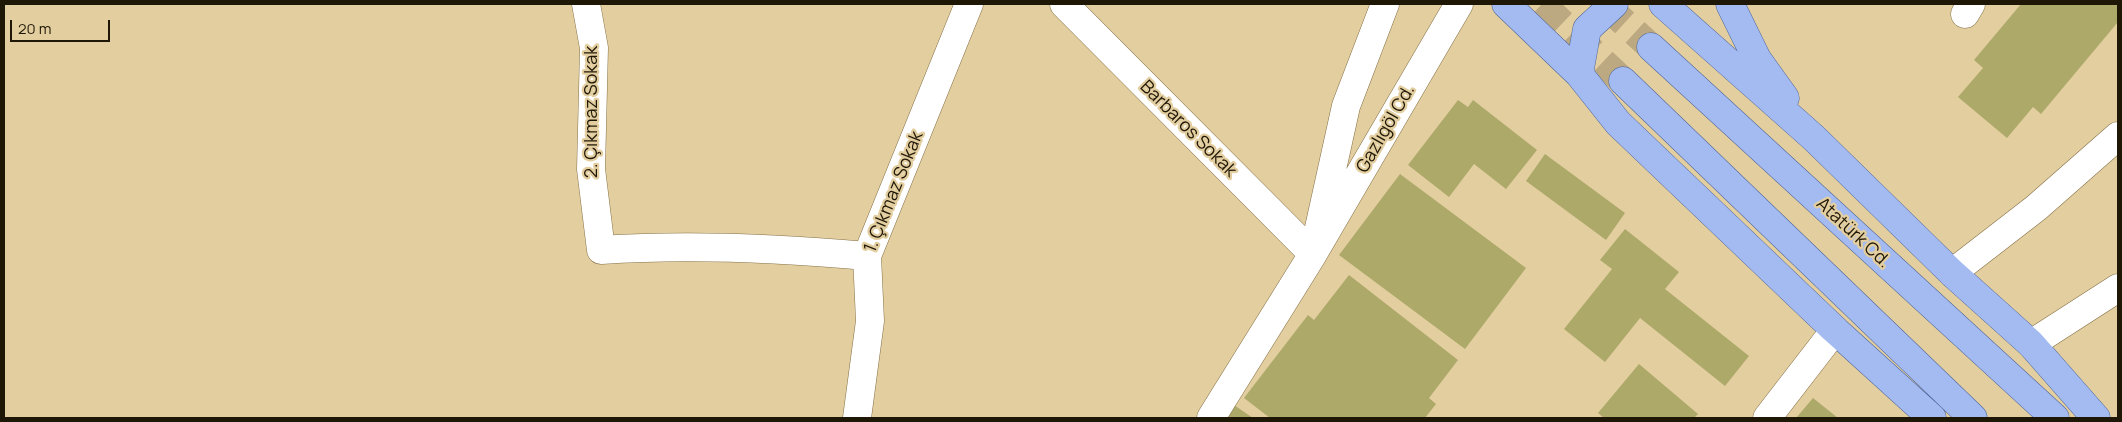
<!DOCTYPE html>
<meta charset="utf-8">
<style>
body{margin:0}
#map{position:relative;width:2122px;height:422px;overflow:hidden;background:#e3cea0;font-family:Manrope,sans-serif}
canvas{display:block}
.frame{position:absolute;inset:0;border:5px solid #1f1706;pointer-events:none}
.scale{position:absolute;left:10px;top:20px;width:100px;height:22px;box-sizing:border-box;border:2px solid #1f1706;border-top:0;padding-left:6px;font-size:15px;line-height:18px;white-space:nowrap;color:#1f1706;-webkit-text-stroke:4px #e3cea0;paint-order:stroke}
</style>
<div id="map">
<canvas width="2122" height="422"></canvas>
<div class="frame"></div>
<div class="scale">20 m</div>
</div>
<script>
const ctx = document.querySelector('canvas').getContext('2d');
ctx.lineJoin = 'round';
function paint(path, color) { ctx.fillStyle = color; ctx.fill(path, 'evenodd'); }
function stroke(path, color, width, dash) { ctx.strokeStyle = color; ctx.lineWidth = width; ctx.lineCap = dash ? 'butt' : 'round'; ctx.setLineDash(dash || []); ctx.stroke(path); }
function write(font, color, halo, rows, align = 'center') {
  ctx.font = font + ' Manrope,sans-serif'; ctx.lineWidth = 4.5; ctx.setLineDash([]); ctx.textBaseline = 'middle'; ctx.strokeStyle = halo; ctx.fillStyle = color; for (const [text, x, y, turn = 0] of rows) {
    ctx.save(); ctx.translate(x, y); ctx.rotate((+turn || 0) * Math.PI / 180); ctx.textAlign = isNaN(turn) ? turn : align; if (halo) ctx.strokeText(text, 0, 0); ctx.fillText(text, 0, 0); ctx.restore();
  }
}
const building = new Path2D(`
 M2021,4H2118V22L2041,114L2033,107L2007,138L1958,97L1983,68L1974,60Z
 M1458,100L1468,107L1473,100L1537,150L1506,189L1474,164L1449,197L1408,165Z
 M1545,154L1625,213L1606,240L1526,181Z
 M1400,174L1526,268L1465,349L1339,255Z
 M1625,229L1679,272L1665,289L1749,356L1725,386L1640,318L1605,362L1564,329L1612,269L1600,260Z
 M1349,275L1458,360L1429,398L1436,404L1425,418H1270L1244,398L1308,315L1314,320Z
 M1639,364L1698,414L1694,418H1604L1598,413Z
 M1813,398L1838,418H1796Z
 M1234,405L1253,418H1225Z`);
const majorTunnel = new Path2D(`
 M1542,4L1623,81
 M1604,4L1651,47`);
const minor = new Path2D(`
 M586,4L594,48L591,169L601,250C690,244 778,248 867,256
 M1064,4L1313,254
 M1965,14L1971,4
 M1319,228L1346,106L1385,4
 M1952,273L2036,208L2118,136
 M2031,344L2118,288
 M857,418L870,321L867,256L969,4
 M1211,418L1313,254L1459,4
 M1767,418L1835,330`);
const major = new Path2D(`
 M1506,4L1579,74L1618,123L1835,330L1932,418
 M1663,4L1814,138L1952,273L2031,344L2096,418
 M1730,4L1757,59L1785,98
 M1651,47L2055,418
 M1579,74L1587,29L1614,4
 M1623,81L1973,418`);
const streetNames = [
 ["2. Çıkmaz Sokak",592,112,-90],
 ["Barbaros Sokak",1188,129,45],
 ["Gazlıgöl Cd.",1386,129,-60],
 ["1. Çıkmaz Sokak",894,192,-68],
 ["Atatürk Cd.",1853,233,43]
];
paint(building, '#ada969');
stroke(majorTunnel, '#bca981', 28, [28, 14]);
stroke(minor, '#857146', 29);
stroke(major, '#4d6499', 29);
stroke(minor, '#fff', 28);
stroke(major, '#a3bbf1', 28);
write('18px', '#1f1706', '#e3cea0', streetNames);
</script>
